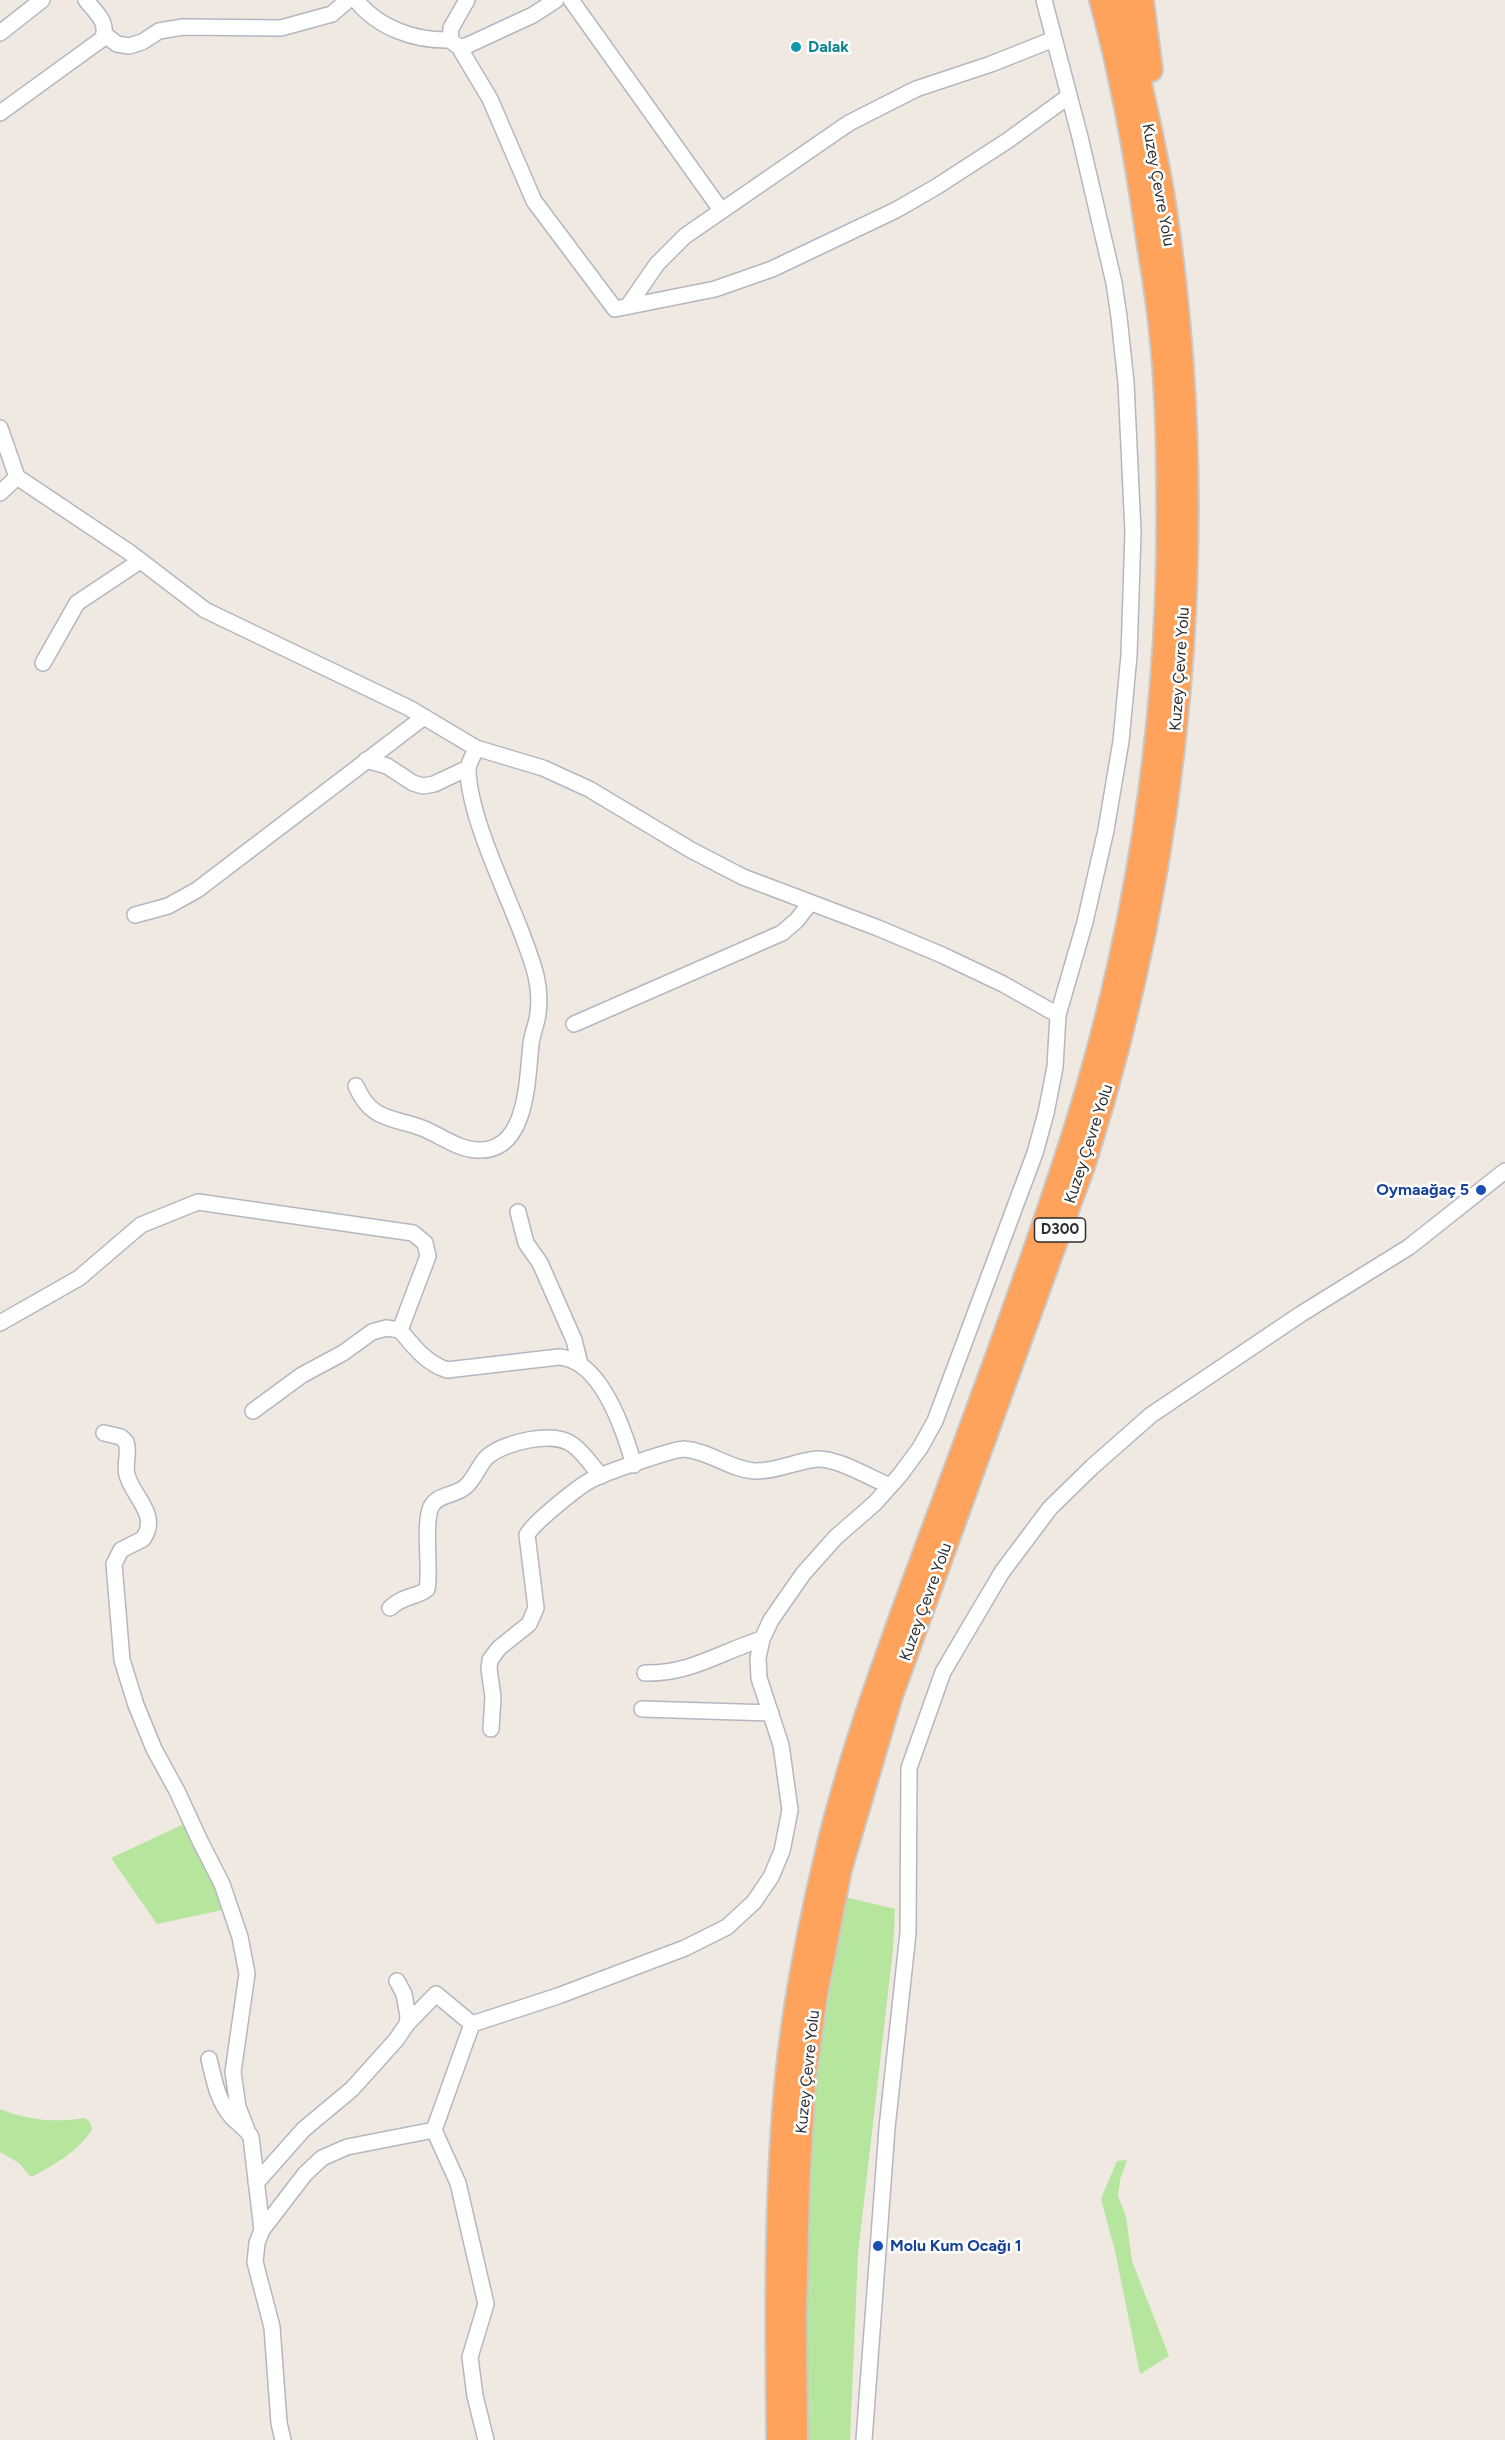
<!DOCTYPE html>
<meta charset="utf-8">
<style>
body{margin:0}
canvas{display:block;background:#efe9e1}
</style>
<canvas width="1505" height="2440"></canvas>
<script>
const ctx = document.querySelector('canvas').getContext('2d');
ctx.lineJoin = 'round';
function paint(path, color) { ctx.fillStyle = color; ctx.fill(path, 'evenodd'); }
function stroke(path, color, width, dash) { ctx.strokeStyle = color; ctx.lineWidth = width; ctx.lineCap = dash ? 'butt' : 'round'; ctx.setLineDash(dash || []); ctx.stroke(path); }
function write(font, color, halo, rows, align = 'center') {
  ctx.font = font + ' Figtree,sans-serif'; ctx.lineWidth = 5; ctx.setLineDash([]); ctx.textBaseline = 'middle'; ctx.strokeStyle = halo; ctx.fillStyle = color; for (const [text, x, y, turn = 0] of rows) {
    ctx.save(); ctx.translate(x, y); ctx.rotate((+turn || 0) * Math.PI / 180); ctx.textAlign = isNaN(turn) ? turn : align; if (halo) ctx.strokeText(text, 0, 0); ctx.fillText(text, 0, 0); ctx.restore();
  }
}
const green = new Path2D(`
 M184,1824L193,1838L227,1909L157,1924L111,1858Z
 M845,1897L895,1909L893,1949L858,2254L850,2440H804L802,2309L813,2094Z
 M0,2109C28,2120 55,2123 85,2118L90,2122L92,2129C79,2151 53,2166 31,2177L19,2163L0,2152Z
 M1127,2160L1120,2180L1118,2196L1126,2216L1132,2261L1169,2356L1140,2374L1115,2251L1101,2199L1117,2161Z`);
const minor = new Path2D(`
 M356,0C378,28 415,41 450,40
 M467,0L451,28L450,40L459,47L466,46L533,15L556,0
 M571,0L721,210
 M0,33L42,0
 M104,34L117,44L129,46L142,42L159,31L183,27L281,28L332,14L348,0
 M459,47L490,99L534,201L615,309L715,289L772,269L896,210L936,187L1007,141L1069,96
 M0,113L102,39C110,23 95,12 86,0
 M628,306L657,264L685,236L849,123L916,89L991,64L1054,39
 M0,428L17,477L129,552L205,610L409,708L476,748L543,768L589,789L691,850L743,877L878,928L942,955L1003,984L1058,1015
 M0,493L17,477
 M43,663L77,603L140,561
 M366,760L387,766L413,783L423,786L434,784L468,768
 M135,915L168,906L197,890L424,717
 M574,1024L782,933L797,920L810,903
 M356,1086C371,1121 392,1117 422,1128C440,1135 457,1149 477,1150C528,1153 527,1079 531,1044C532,1034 537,1024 538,1013C542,984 532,961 522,934C505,889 469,816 468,770C468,763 474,755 476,748
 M518,1212L526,1243L540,1263L574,1340L580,1364
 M0,1323L79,1278L141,1225L198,1202L413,1233L425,1243L428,1256L400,1330C414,1347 426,1363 447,1370L559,1357C601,1360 624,1430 634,1465
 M253,1411L302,1375L343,1353L372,1332L386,1328L400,1330
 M104,1433L121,1437L126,1442C130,1453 124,1464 127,1475C133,1497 160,1515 143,1539L121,1550L114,1564L122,1660L136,1705L154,1749L177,1791L200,1841L222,1884L240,1937L247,1974L233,2072L238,2107L247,2130
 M390,1608C403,1595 419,1597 427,1589C431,1569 423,1524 431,1507C437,1494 455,1496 465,1487C475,1479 478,1466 487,1457C504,1442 554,1430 573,1445C584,1453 592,1466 601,1476
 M645,1673C691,1674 720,1652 762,1639
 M642,1709L771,1713
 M491,1729L493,1697L489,1669L490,1660L499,1648L529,1624L536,1608L527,1535C533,1523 580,1485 593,1479C605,1473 673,1449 684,1449C710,1451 729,1469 754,1471C775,1472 796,1461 817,1459C838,1458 870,1478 890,1486
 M407,2024L436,1994L472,2024
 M472,2024L558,1996L685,1948L727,1927L754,1902L771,1877L782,1851L790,1810L781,1745L759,1678L758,1658L762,1639L771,1620L803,1574L836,1537L875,1503L900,1475L920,1448L935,1421L1035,1153L1046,1113L1055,1067L1058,1015L1085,922L1106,830L1121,741L1129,655L1133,532L1126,383L1119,317L1114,283L1080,137L1044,0
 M472,2024L434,2130L458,2183L486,2304L470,2357L475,2396L486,2440
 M209,2059C214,2079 217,2100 231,2116C238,2124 246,2128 251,2137L262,2230
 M256,2183L304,2129L352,2089L396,2040L407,2024L408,2016L404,1994L397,1981
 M283,2440L279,2423L272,2327L255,2262L257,2243L262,2230L305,2174L322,2158L347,2147L434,2130
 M864,2440L887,2128L908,1933L909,1768L943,1672L1002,1572L1050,1508L1092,1467L1151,1415L1301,1314L1409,1247L1505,1171`);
const highway = new Path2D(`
 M1142,0L1151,70
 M778,2440C777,2319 775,2197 787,2076C794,2005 808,1934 824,1865C849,1755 889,1649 928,1543C975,1417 1022,1291 1064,1164C1135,951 1171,722 1168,497C1168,443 1167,388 1161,334C1158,300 1152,267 1147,234C1136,156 1122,76 1101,0
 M796,2440L795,2315L798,2186L804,2079L816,1994L840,1870L891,1696L1084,1164C1182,856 1212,529 1165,209C1154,139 1137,69 1120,0`);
const markers = [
 [796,47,6,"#0f9aa8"],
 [1481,1190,6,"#1a4fb4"],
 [878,2246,6,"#1a4fb4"]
];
const shields = [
 [1060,1230,51]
];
const shieldNames = [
 ["D300",1060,1230]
];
const cultureNames = [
 ["Dalak",808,47]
];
const streetNames = [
 ["Kuzey Çevre Yolu",1158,185,80],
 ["Kuzey Çevre Yolu",1180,669,-86],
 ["Kuzey Çevre Yolu",1089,1144,-72],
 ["Kuzey Çevre Yolu",926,1602,-70],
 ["Kuzey Çevre Yolu",808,2072,-84]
];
const transitNames = [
 ["Oymaağaç 5",1469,1190],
 ["Molu Kum Ocağı 1",890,2246,"left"]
];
paint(green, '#b6e59e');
stroke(minor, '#b4b7c1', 18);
stroke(highway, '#c9c9c9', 26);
stroke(minor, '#fff', 15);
stroke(highway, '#ffa35c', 22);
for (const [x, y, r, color] of markers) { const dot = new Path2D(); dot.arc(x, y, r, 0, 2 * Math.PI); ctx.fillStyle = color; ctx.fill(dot); stroke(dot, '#fff', 2); }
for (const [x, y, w] of shields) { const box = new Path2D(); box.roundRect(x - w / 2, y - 12, w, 24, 4.5); ctx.fillStyle = '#fff'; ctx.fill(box); stroke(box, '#2e2e2e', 1.5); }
write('bold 15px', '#2e2e2e', null, shieldNames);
write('bold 16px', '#0d838f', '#fff', cultureNames, 'left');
write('16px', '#2e2e2e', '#fff', streetNames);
write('bold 16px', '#164399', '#fff', transitNames, 'right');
</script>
